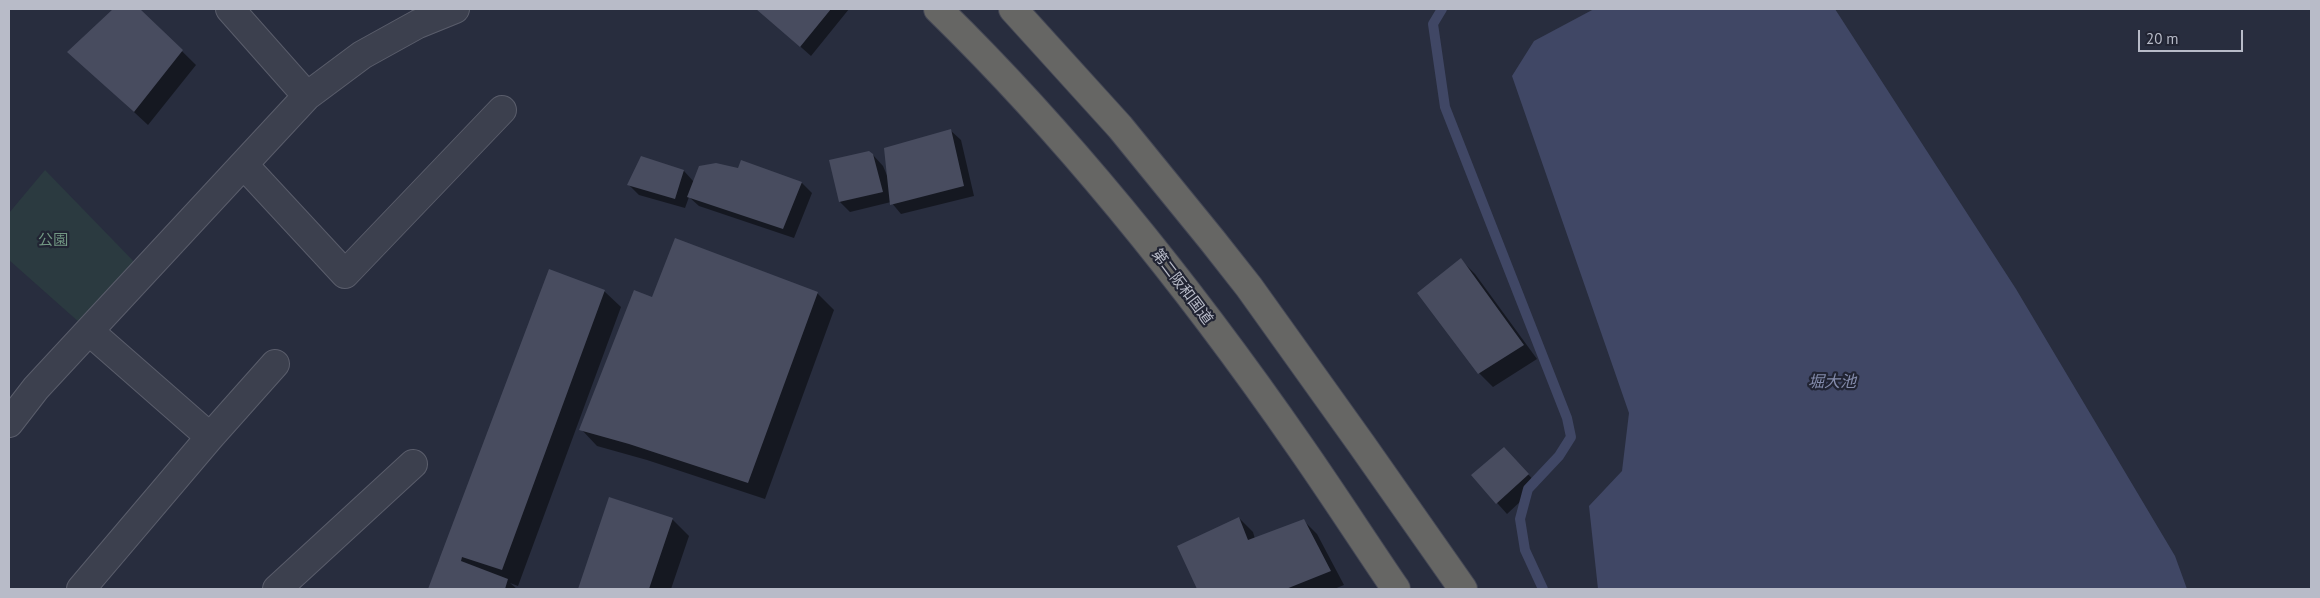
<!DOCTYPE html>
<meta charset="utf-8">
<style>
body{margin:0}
#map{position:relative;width:2320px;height:598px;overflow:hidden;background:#282d3e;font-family:"PT Sans",sans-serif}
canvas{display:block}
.frame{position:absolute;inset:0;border:10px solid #b8bbc8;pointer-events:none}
.scale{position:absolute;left:2138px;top:30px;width:105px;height:22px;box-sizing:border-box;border:2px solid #b8bbc8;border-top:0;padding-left:6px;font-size:15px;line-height:18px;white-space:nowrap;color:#b8bbc8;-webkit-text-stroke:4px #212433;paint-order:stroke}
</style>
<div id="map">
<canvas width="2320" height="598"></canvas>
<div class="frame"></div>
<div class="scale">20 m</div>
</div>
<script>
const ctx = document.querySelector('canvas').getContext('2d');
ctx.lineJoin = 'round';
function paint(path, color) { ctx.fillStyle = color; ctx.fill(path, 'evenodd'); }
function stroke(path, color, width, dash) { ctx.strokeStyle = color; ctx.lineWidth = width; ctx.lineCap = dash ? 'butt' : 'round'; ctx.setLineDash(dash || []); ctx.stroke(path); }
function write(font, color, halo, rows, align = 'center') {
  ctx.font = font + ' "PT Sans","Noto Sans JP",sans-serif'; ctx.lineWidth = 4.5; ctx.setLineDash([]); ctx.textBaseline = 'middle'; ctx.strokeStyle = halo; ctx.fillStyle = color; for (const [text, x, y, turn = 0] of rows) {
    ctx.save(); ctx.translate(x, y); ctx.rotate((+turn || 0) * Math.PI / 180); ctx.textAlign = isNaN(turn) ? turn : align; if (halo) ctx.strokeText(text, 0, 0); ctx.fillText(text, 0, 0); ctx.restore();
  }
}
const green = new Path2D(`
 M45,170L144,272L89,331L9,260V213Z`);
const water = new Path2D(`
 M1594,9H1835L2016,289L2175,556L2187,589H1598L1589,506L1622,471L1629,413L1512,76L1534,41Z`);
const shadow = new Path2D(`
 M115,9H139L196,65L148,125L69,52Z
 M758,9H849L811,56Z
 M950,130L961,140L974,196L901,214L891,202L850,212L840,202L873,155L883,166L889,180Z
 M739,170L802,183L812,193L794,238L699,206L689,197L685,208L639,195L629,185L684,171L694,182Z
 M1461,260L1475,274L1537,359L1493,387L1479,373Z
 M604,291L621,307L518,586L510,583L517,589H429L439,560Z
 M817,293L834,310L765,499L647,460L597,446L581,429L653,298Z
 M1514,459L1538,485L1507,514L1473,476Z
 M610,498L672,519L689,536L671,589H580Z
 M1239,518L1253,532L1255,539L1303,520L1317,534L1344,585L1334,589H1199L1179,547Z`);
const stream = new Path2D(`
 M1442,9L1433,24L1445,107L1567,418L1571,437L1559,456L1528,489L1520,519L1525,550L1543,589`);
const building = new Path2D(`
 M113,9H140L183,50L134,112L67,52Z
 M756,9H831L800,47Z
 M951,129L964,186L890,205L884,148Z
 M869,151L873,154L883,192L839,202L829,160Z
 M641,156L684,170L675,199L627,185Z
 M741,160L802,182L783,229L687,197L699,166L716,163L738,168Z
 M675,238L818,292L748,483L629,444L579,430L634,290L652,297Z
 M1461,258L1524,345L1478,374L1417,293Z
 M549,269L605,290L502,570L462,557L461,561L508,579L505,589H428Z
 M1504,447L1529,474L1496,504L1471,475Z
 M609,497L673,518L649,589H578Z
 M1239,517L1248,540L1304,519L1331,571L1286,589H1197L1177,546Z`);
const minor = new Path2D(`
 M230,9L307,96
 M244,165L345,274L502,110
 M89,331L210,437
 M9,423L36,388L307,96L362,55L418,24L455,9
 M81,589L210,437L275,364
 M277,589L413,464`);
const trunk = new Path2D(`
 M938,9C1073,141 1193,292 1301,448C1333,494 1364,542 1396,589
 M1013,9L1120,127L1212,240L1249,287L1362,445L1463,589`);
const parkNames = [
 ["公園",53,241]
];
const streetNames = [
 ["第二阪和国道",1182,287,53]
];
const waterNames = [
 ["堀大池",1832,382]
];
paint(green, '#2b3a40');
paint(water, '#404765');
paint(shadow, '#0007');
stroke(stream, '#404765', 10);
paint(building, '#484c5f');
stroke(minor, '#5a5d6b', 30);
stroke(trunk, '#444755', 30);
stroke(minor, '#3c404e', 28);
stroke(trunk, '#666664', 28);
write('15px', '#729783', '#212433', parkNames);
write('15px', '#b8bbc8', '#212433', streetNames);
write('italic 16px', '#848cac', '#212433', waterNames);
</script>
